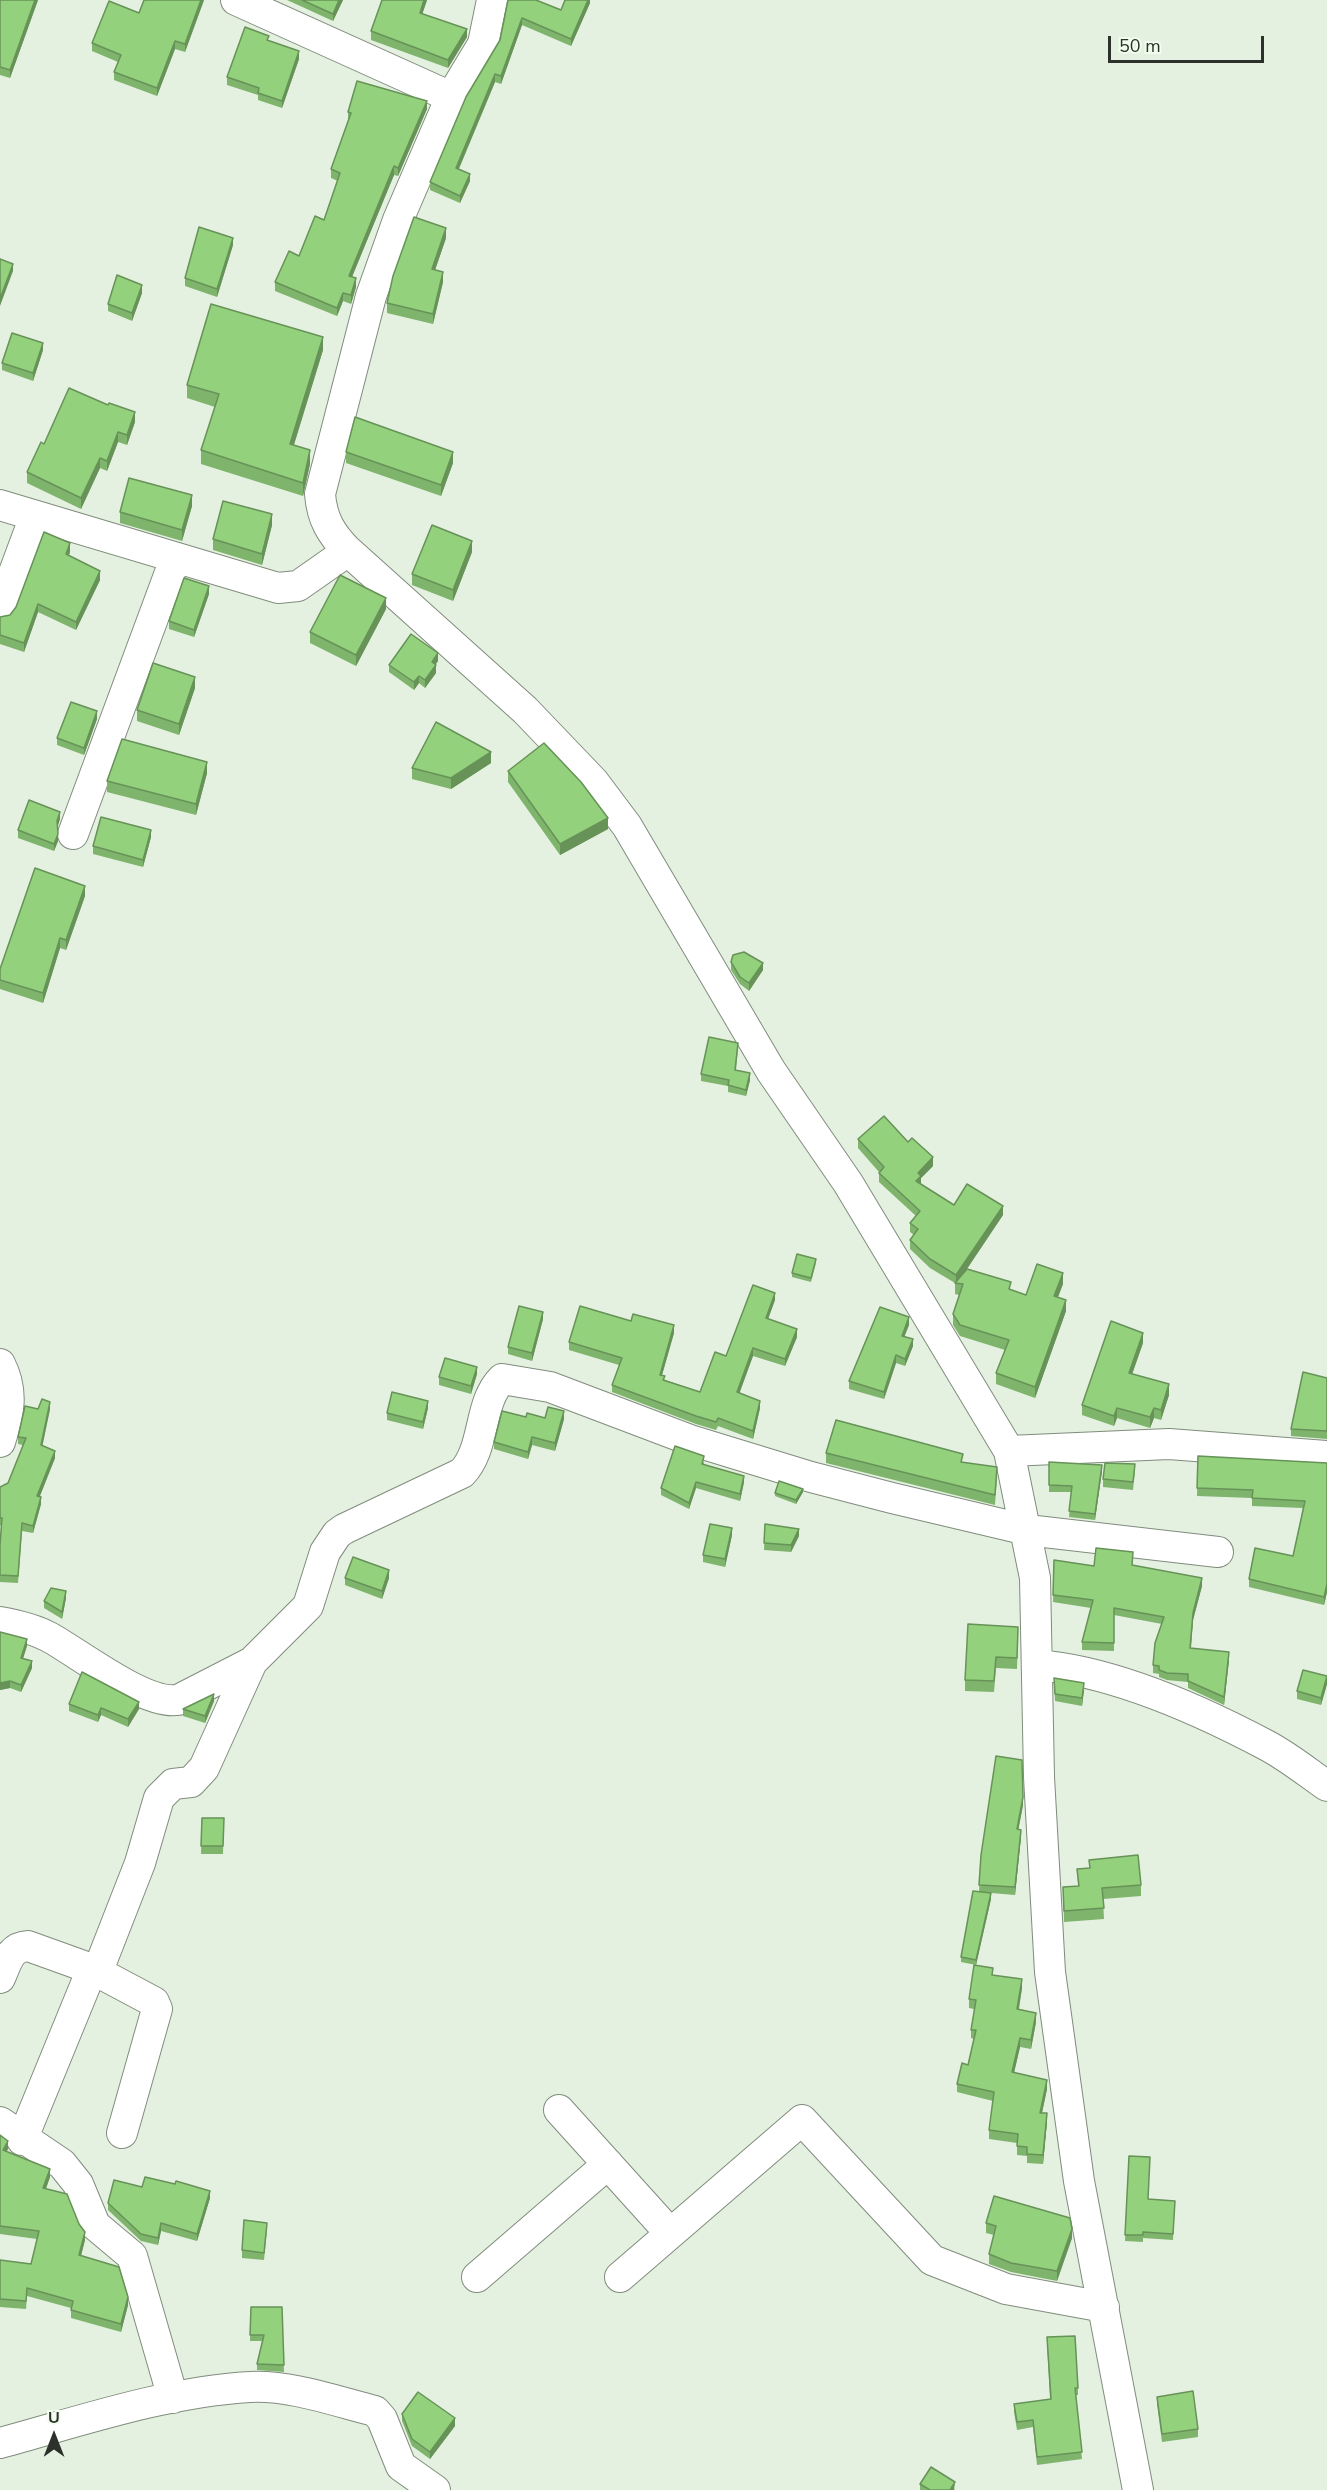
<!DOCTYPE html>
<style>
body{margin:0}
#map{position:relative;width:1327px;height:2490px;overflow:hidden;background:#e4f1e0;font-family:"Nunito Sans",sans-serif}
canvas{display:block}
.north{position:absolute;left:24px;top:2406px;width:60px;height:60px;-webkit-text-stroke:4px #f1feed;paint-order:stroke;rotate:0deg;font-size:16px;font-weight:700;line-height:24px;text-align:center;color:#2d312b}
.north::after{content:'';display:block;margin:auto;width:21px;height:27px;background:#2d312b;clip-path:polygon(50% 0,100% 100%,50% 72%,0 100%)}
.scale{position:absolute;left:1108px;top:36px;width:156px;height:27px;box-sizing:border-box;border:3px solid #2d312b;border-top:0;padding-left:8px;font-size:18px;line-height:21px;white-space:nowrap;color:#2d312b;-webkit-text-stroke:4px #f1feed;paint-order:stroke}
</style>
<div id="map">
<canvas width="1327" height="2490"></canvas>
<div class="north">U</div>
<div class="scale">50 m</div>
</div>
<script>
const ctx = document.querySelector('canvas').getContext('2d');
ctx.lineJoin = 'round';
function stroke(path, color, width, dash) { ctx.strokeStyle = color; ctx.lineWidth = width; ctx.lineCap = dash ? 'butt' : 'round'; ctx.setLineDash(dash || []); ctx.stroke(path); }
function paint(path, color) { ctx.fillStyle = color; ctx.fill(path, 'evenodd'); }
const minor = new Path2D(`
 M236,0L451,97
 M492,0L483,44L451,97L398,220L371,296L320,494C322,519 331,534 348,551L525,710L594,782L627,826L771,1071L848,1183L1009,1451L1035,1578L1039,1777L1050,1972L1079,2181L1138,2490
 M0,505L278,588L298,586L348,551
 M0,610L35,516
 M73,834L175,559
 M0,1364C14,1391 9,1414 0,1442
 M1009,1451L1169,1444L1327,1456
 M0,1622C17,1625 34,1629 49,1637C80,1654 144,1705 178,1700L252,1662
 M1037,1665C1113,1671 1198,1709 1266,1745C1287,1756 1307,1772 1327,1786
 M0,1978C7,1963 9,1947 28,1946L92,1969L99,1968L140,1863L159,1798L173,1784L191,1782L204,1768L252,1662L308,1606L325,1552L337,1534L344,1529L462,1473C486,1448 478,1403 502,1379L550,1387L690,1440L811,1477L892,1498L1027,1530L1218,1552
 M559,2110L670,2233
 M0,2122L62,2164L78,2184L95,2225L132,2256L173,2398
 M22,2140L92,1969L154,2002L157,2009L122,2133
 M477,2277L608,2164
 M620,2277L802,2120L932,2260L1006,2289L1104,2307
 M0,2443C81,2421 165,2392 250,2387C291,2385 335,2401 375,2411L382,2419L401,2466L435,2490`);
const wall = new Path2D(`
 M0,0H38L10,78L0,75Z
 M204,0L185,52L175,49L157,96L114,80V72L118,62L92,51V43L139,13Z
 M287,0H343L333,21Z
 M382,0H427L422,14L467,37L448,68L371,40V31Z
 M508,0L561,10L590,0V3L571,46L522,25L501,84L495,82L459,169L470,181L460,203L430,190V182L500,40Z
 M269,41L299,59L282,108L258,100V95L227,85V77Z
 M427,109L398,176L394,175L352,277L356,287L351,304L343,301L337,316L275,291V282L299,256L324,220L338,181L331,178V169L348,121V112Z
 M446,238L435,270L443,282L433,324L387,313V303Z
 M233,245L217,297L185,286V278Z
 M142,293L132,321L108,311V304Z
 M43,350L33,381L2,370V363Z
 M323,350L294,445L310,464L303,496L201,464V450L215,407L187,398V385Z
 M135,422L127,445L118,442L107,471L100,468L81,509L27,483V472L44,444Z
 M346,452L453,463L441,496L346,463Z
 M192,506L182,541L120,523V512Z
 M272,525L262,565L213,550V539Z
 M70,552L69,555L100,580L76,630L38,612L24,652L0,644V617L10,615Z
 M472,552L453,601L412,585V574Z
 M209,594L194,637L169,629V621Z
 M386,609L356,666L310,643V632Z
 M438,661L435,665L436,673L425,688L419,683L414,690L389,672V665Z
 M195,688L179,735L137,721V710Z
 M97,719L84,755L57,745V738Z
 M491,763L451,789L412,779V768Z
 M508,771L608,829L560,855L508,782Z
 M207,773L196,815L107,792V781Z
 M60,819L57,827L58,841L54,851L18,838V830Z
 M151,837L143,867L93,854V846Z
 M85,896L66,950L60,948L43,1003L0,989V969Z
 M731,962L763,970L749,991L740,984L731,970Z
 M738,1049L736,1070L750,1080L746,1096L728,1092V1086L701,1081V1074Z
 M858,1139L908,1142L933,1166L921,1178V1184L954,1205L1003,1215L967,1269L1011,1290L1026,1295L1063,1284L1058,1297L1066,1311L1035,1398L996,1384V1373L1005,1350L960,1336L953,1325V1314L959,1295L955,1294V1283L930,1268L910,1249V1240L914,1235L910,1232V1223L916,1216L879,1182V1172L858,1148Z
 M816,1263L811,1282L792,1277V1273Z
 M775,1300L768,1318L797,1337L785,1366L753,1356L739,1393L760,1408L753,1439L718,1426L716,1430L696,1424L612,1392V1385L619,1365L569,1350V1342L631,1321L674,1333L662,1375L665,1380L700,1392L726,1356Z
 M543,1319L532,1361L508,1354V1347Z
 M909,1325L904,1336L913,1346L905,1366L896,1363L884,1399L849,1389V1381Z
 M1143,1343L1132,1374L1169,1395L1161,1420L1154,1418L1150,1428L1117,1418L1114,1426L1082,1415V1405Z
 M477,1374L471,1394L439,1385V1377Z
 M1327,1378V1439L1291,1436V1429Z
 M428,1408L423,1429L387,1420V1413Z
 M38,1409H50L42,1446L55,1458L40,1496L41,1504L33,1533L22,1531L18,1583L0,1582V1545L1,1526L0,1525V1487L8,1483L23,1445L18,1444V1437Z
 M526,1417L564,1419L555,1451L532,1445L528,1459L494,1449V1442Z
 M826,1453L963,1462L997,1477L995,1505L826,1463Z
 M1198,1456L1327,1463V1592L1324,1605L1249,1587V1579L1293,1556L1303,1508L1252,1506V1498L1197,1496Z
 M704,1462V1465L744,1482L740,1501L696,1488L689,1509L661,1495V1488Z
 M1049,1462L1102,1471L1095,1520L1069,1517L1071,1492H1049Z
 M1135,1471L1133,1490L1103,1487V1479Z
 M803,1492L796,1504L775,1496V1493Z
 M765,1524L799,1536L791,1552L764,1550Z
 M732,1535L725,1567L703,1562V1555Z
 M1054,1560L1094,1566L1133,1565L1202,1586L1193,1620L1191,1649L1229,1660L1224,1705L1188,1688V1682L1167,1680L1159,1677V1674L1153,1673V1665L1162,1624L1114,1615V1651L1082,1650V1642L1091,1608L1053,1602Z
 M345,1578H389L382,1599L345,1585Z
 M66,1598L62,1619L44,1608V1601Z
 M1018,1638L1017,1669L996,1668L994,1692L965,1691V1680Z
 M27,1646L23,1658L32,1668L21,1692L10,1688L0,1690Z
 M1327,1676V1684L1321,1705L1297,1699V1691Z
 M1054,1678L1084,1690L1082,1706L1055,1701Z
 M214,1701L205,1723L183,1716V1709Z
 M69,1704L139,1709L128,1727L101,1715L98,1722L69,1711Z
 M1023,1805L1018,1830L1021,1837L1015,1895L991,1893V1899L976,1965L961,1962V1957L979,1892L981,1855Z
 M202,1818H224L223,1854H201Z
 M1089,1860L1141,1885V1896L1103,1899L1104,1919L1064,1922L1063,1887L1078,1886L1077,1869L1089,1868Z
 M993,1975L1022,1988L1019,2009L1036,2022L1031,2049L1020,2047L1014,2073L1047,2089L1042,2113L1047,2122L1043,2164L1027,2163V2156L1017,2155V2143L989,2139V2130L993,2101L957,2092V2084L968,2065L974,2039L971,2038V2030L974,2009L969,2008V1999Z
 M0,2135L8,2149L6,2152L50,2177L46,2189L85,2240L81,2256L128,2305L121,2332L71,2318V2308L27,2296L26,2309L0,2307V2260L31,2264L37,2239L0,2234Z
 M1129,2156L1148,2199L1175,2201L1173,2240L1143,2238V2242L1125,2241Z
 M142,2187L210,2198L197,2241L161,2231L158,2245L141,2241L108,2210V2203Z
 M986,2223L1072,2238L1057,2281L1011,2272L989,2264V2254L994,2235L986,2233Z
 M267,2230L264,2260L242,2258V2250Z
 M251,2307H282L284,2372L257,2370V2364L262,2341H250Z
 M1047,2344L1078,2388V2395H1076L1082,2459L1037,2465L1033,2427L1017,2430L1014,2412V2404L1050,2399Z
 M1157,2397L1198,2429V2437L1162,2442L1157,2404Z
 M402,2414L455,2426L430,2459L412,2446L402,2421Z
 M920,2484L955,2489L954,2490H920Z`);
const shadedWall = new Path2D(`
 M35,0H38L10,78V70Z
 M201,0H204L185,52V44Z
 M339,0H343L333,21V14Z
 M424,0H427L420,21V13Z
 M588,0H590V3L571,46V39Z
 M522,18V25L501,84V76Z
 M467,29V37L448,68V60Z
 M175,41V49L157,96V88Z
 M299,51V59L282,108V101Z
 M495,74V82L456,175V168Z
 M427,101V109L398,176V168Z
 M394,166V175L349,284V276Z
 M470,174V181L460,203V196Z
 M446,228V238L432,279V269Z
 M233,238V245L217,297V289Z
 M13,264V271L0,306V299Z
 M443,272V282L433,324V314Z
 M356,278V287L351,304V295Z
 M142,285V293L132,321V313Z
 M343,293V301L337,316V308Z
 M323,337V350L290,457V444Z
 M43,343V350L33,381V373Z
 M135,412V422L127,445V435Z
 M118,432V442L107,471V461Z
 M310,450V464L303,496V483Z
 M453,452V463L441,496V485Z
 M100,458V468L81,509V498Z
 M192,495V506L182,541V530Z
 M272,514V525L262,565V554Z
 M472,541V552L453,601V590Z
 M70,543V552L66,563V554Z
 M100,571V580L76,630V622Z
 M209,586V594L194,637V630Z
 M386,598V609L356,666V655Z
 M38,604V612L24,652V643Z
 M438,653V661L432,670V662Z
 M436,665V673L425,688V680Z
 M419,676V683L414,690V682Z
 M195,677V688L179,735V724Z
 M97,711V719L84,755V748Z
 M491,752V763L451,789V778Z
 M207,762V773L196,815V804Z
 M60,812V819L57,829V821Z
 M608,818V829L560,855V844Z
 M151,830V837L143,867V860Z
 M58,834V841L54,851V844Z
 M85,886V896L66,950V940Z
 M60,938V948L43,1003V993Z
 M763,963V970L749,991V983Z
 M750,1073V1080L746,1096V1090Z
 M933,1157V1166L921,1178V1185L916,1181L918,1173Z
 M1003,1206V1215L956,1285V1275Z
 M1063,1273V1284L1054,1307V1296Z
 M775,1293V1300L766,1325V1318Z
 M1066,1300V1311L1035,1398V1387Z
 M543,1312V1319L532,1361V1353Z
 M909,1317V1325L902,1343V1336Z
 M674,1325V1333L660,1382V1375Z
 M797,1329V1337L785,1366V1359Z
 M1143,1333V1343L1129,1383V1373Z
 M913,1339V1346L905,1366V1359Z
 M753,1348V1356L737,1400V1392Z
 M896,1355V1363L884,1399V1392Z
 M477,1367V1374L471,1394V1386Z
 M1169,1384V1395L1161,1420V1410Z
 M428,1401V1408L423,1429V1422Z
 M760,1401V1408L753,1439V1431Z
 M50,1402V1409L41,1453V1445Z
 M1117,1408V1418L1114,1426V1416Z
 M1154,1408V1418L1150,1428V1417Z
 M564,1411V1419L555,1451V1443Z
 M532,1437V1445L528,1459V1452Z
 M55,1451V1458L37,1503V1496Z
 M1102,1465V1471L1095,1520V1514Z
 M744,1476V1482L740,1501V1494Z
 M696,1482V1488L689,1509V1503Z
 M803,1489V1492L796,1504V1500Z
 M41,1497V1504L33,1533V1526Z
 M732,1528V1535L725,1567V1559Z
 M799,1529V1536L791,1552V1545Z
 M389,1570V1578L382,1599V1591Z
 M1202,1578V1586L1193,1620L1190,1656L1193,1613Z
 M1327,1584V1592L1324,1605V1597Z
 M66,1591V1598L62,1619V1612Z
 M27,1639V1646L21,1665V1658Z
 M1229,1652V1660L1224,1705V1697Z
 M32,1661V1668L21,1692V1685Z
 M1327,1677V1684L1321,1705V1698Z
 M10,1681V1688L0,1690V1683Z
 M1084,1683V1690L1082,1706V1698Z
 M214,1694V1701L205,1723V1716Z
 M139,1702V1709L128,1727V1719Z
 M101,1708V1715L98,1722V1715Z
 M1023,1797V1805L1017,1837V1829Z
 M1021,1830V1837L1015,1895V1887Z
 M991,1893V1899L976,1965V1960Z
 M1022,1979V1988L1017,2018V2009Z
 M1036,2013V2022L1031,2049V2040Z
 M1020,2038V2047L1012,2081V2072Z
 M1047,2080V2089L1040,2122V2113Z
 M1047,2113V2122L1043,2164V2155Z
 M8,2141V2149L3,2158V2150Z
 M50,2169V2177L43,2196V2188Z
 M210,2191V2198L197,2241V2234Z
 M161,2223V2231L158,2245V2238Z
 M1072,2229V2238L1057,2281V2271Z
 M85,2232V2240L79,2263V2255Z
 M128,2297V2305L121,2332V2324Z
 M455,2418V2426L430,2459V2452Z
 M955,2482L954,2490H950Z`);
const building = new Path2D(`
 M0,0H35L10,70L0,67Z
 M144,0H201L185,44L175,41L157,88L114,72L121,55L92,43L109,1L139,13Z
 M302,0H339L333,14Z
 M382,0H424L420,13L467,29L448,60L371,31Z
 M508,0H536L561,10L565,0H588L571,39L522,18L501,76L495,74L456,168L470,174L460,196L430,182L466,97L500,40Z
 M245,27L269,36L267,40L299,51L282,101L258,93L259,88L227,77Z
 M357,81L427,101L398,168L394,166L349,276L356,278L351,295L343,293L337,308L275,282L289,251L299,256L315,216L324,220L340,173L331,169L351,113L348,112Z
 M414,217L446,228L432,269L443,272L433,314L387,303L393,276Z
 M199,227L233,238L217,289L185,278Z
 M0,259L13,264L0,299Z
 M117,275L142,285L132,313L108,304Z
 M211,304L323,337L290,444L310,450L303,483L201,450L219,394L187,385Z
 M12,333L43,343L33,373L2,363Z
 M69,388L108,405L109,403L135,412L127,435L118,432L107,461L100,458L81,498L27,472L41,442L44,444Z
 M355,417L453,452L441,485L346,452Z
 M129,478L192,495L182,530L120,512Z
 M223,501L272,514L262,554L213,539Z
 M432,525L472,541L453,590L412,574Z
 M44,532L70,543L66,554L100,571L76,622L38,604L24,643L0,635V617L10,615L16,607Z
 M340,575L386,598L356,655L310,632Z
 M184,578L209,586L194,630L169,621Z
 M411,634L438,653L432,662L436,665L425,680L419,676L414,682L389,665Z
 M153,663L195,677L179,724L137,710Z
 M71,702L97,711L84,748L57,738Z
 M436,722L491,752L451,778L412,768Z
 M122,739L207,762L196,804L107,781Z
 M544,743L581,782L608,818L560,844L508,771Z
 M29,800L60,812L57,821L58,834L54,844L18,830Z
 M101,817L151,830L143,860L93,846Z
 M35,868L85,886L66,940L60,938L43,993L0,980V969Z
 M744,952L763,963L749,983L740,977L731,962L733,955Z
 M709,1037L738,1043L735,1070L750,1073L746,1090L728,1085L729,1080L701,1074Z
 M884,1116L908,1142L912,1138L933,1157L918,1173L921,1176L916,1181L954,1205L967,1184L1003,1206L956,1275L930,1259L910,1240L918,1229L910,1223L920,1211L879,1173L884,1167L858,1139Z
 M797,1254L816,1259L811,1278L792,1273Z
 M1037,1264L1063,1273L1054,1296L1066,1300L1035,1387L996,1373L1009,1340L960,1325L953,1314L963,1284L955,1283L967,1269L1011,1282L1009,1289L1026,1295Z
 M753,1285L775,1293L766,1318L797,1329L785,1359L753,1348L737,1392L760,1401L753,1431L718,1418L716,1422L696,1416L612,1385L622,1358L569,1342L580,1306L631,1321L633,1314L674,1325L660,1375L665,1376L663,1380L700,1392L715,1352L726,1356Z
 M519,1306L543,1312L532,1353L508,1347Z
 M880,1307L909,1317L902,1336L913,1339L905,1359L896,1355L884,1392L849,1381Z
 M1111,1321L1143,1333L1129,1373L1169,1384L1161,1410L1154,1408L1150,1417L1117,1408L1114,1416L1082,1405Z
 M445,1358L477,1367L471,1386L439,1377Z
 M1303,1372L1327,1378V1431L1291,1429Z
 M392,1392L428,1401L423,1422L387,1413Z
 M42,1399L50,1402L41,1445L55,1451L37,1496L41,1497L33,1526L22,1523L18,1576L0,1575V1545L2,1518H0V1487L8,1483L26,1438L18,1437L25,1406L38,1409Z
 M548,1407L564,1411L555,1443L532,1437L528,1452L494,1442L502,1411L526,1417L527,1413L545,1418Z
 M836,1420L963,1454L961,1462L997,1467L995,1495L826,1453Z
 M675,1446L704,1456L702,1464L744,1476L740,1494L696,1482L689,1503L661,1488Z
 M1198,1456L1327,1463V1584L1324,1597L1249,1579L1255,1548L1293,1556L1305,1501L1252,1498L1253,1490L1197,1488Z
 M1049,1462L1102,1465L1095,1514L1069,1511L1072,1486L1049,1485Z
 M1105,1463L1135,1464L1133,1482L1103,1479Z
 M779,1481L803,1489L796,1500L775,1493Z
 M710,1524L732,1528L725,1559L703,1555Z
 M765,1524L799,1529L791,1545L764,1543Z
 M1096,1548L1133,1552L1132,1565L1202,1578L1193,1613L1190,1648L1229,1652L1224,1697L1188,1681V1674L1167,1673L1159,1670V1666L1153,1665L1155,1643L1164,1617L1114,1608V1643L1082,1642L1093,1600L1053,1595L1054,1560L1094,1566Z
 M353,1557L389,1570L382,1591L345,1578Z
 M51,1588L66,1591L62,1612L44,1601Z
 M968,1624L1018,1627L1017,1658L996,1657L994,1681L965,1680Z
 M0,1632L27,1639L21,1658L32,1661L21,1685L10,1681L0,1683Z
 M1303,1670L1327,1676L1321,1698L1297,1691Z
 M82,1672L139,1702L128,1719L101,1708L98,1715L69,1704Z
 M1054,1678L1084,1683L1082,1698L1055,1694Z
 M214,1694L205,1716L183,1709Z
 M996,1756L1022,1760L1023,1797L1017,1829L1021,1830L1015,1887L979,1885L981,1855Z
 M202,1818H224L223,1846H201Z
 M1138,1855L1141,1885L1102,1888L1104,1908L1064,1911L1063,1887L1079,1886L1077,1869L1090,1868L1089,1860Z
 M973,1891L991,1893L976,1960L961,1957Z
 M974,1965L993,1968L992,1975L1022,1979L1017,2009L1036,2013L1031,2040L1020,2038L1012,2072L1047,2080L1040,2113H1047L1043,2155L1027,2154V2147L1017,2146L1018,2134L989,2130L994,2092L957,2084L962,2063L968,2065L976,2030H971L976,2000L969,1999Z
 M0,2135L8,2141L3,2150L50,2169L43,2188L67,2194L79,2224L85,2232L79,2255L119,2267L128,2297L121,2324L71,2310L73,2301L27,2288L26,2301L0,2299V2260L31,2264L39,2231L0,2226Z
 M1129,2156L1150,2157L1148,2199L1175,2201L1173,2234L1143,2232V2235H1125Z
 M145,2177L175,2184L176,2181L210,2191L197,2234L161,2223L158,2238L141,2234L108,2203L114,2180L142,2187Z
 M994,2196L1070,2218L1072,2229L1057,2271L1011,2263L989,2254L996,2226L986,2223Z
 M244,2220L267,2223L264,2253L242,2250Z
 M251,2307H282L284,2365L257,2364L264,2335H250Z
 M1075,2336L1078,2388H1075L1082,2452L1037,2457L1033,2420L1017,2422L1014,2404L1051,2399L1047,2337Z
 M1193,2391L1198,2429L1162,2434L1157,2397Z
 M418,2392L455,2418L430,2452L412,2439L402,2414Z
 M931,2467L955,2482L950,2490H930L920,2484Z`);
stroke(minor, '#818c7d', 32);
stroke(minor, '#fff', 30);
paint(wall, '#7eb46c');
paint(shadedWall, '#679258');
paint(building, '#93d17d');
stroke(building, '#679258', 1.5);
</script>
